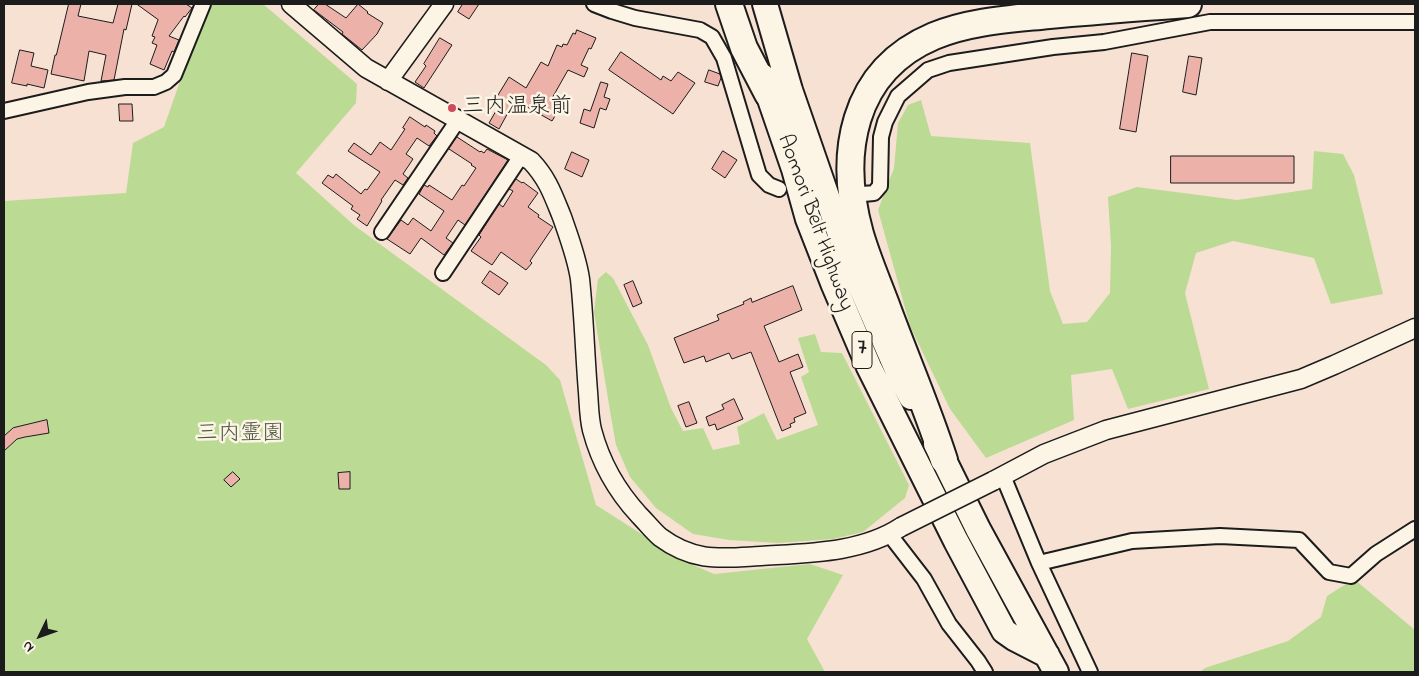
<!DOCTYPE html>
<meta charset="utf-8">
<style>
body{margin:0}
#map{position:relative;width:1419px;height:676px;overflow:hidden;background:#f7e1d3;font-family:"Indie Flower",sans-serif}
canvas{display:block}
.frame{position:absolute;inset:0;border:5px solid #1c1c1c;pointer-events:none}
.north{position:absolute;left:15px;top:611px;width:50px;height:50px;-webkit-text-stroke:4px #fcf5e5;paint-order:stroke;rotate:228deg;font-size:14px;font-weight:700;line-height:20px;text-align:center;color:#1c1c1c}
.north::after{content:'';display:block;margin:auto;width:18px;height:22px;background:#1c1c1c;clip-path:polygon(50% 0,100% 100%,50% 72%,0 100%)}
</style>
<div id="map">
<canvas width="1419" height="676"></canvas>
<div class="frame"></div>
<div class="north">N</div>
</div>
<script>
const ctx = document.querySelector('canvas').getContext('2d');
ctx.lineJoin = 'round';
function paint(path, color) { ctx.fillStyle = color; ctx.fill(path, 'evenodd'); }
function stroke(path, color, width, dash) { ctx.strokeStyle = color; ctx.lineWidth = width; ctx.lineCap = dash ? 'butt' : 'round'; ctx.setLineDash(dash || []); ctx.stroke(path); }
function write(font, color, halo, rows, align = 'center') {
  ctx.font = font + ' "Indie Flower","Klee One",sans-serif'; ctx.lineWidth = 5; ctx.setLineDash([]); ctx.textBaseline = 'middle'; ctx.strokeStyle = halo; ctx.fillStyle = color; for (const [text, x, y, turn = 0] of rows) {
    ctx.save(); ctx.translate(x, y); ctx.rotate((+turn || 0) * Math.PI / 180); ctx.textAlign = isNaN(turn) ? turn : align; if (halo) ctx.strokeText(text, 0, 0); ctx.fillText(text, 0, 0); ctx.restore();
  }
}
const green = new Path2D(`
 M207,4H263L357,84L356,103L296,173L355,226L546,365L560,380L596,505L684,561L714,574L810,564L843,575L807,639L825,672H4V201L126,193L133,143L164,127Z
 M921,100L931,136L1030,143L1050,291L1063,324L1087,322L1110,293L1111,246L1108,197L1137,187L1237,200L1312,189L1314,151L1343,154L1354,175L1383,294L1331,304L1314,258L1233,241L1196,253L1185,293L1209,389L1128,409L1112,369L1071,375L1074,420L986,458L950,409L910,326L878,210L894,168L898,123L908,105Z
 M606,272L613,278L648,345L671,408L683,431L703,428L713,450L740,444L737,427L764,413L777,440L818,425L801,377L809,372L798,338L815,334L821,352L842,353L909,485L905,498L863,532L833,539L778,543L729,540L693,534L656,508L630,477L616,445L610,411L594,312L598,279Z
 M1354,579L1415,630V672H1200L1205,668L1288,641L1321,617L1327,596Z`);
const building = new Path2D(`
 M69,4H81L78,16L113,23L118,4H132L126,30L124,29L114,80L101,81L106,55L89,51L84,81L51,74L55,55H56Z
 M137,4H186L192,8L185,17L184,16L169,36L179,40L174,52L172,51L164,70L150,64L157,45L152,43L155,37L152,36L158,20Z
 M319,4H325L346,18L358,4L368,12L367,13L383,23L377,34L362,50L342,34L343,32L314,10Z
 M463,4H479L469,19L458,12Z
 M577,30L596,38L591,49L589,48L581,65L588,68L584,77L568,70L551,100L561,106L552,121L515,100L499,129L489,123L500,104L495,100L509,77L526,88L541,62L548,66L557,45L562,47L563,44L567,45L573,33L575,34Z
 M440,38L452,45L424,88L415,82L426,66L424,64Z
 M20,50L34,53L31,66L48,70L44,88L27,84V86L12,83Z
 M621,52L661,80L663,76L671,81L678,72L695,83L673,114L609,70Z
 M1132,53L1148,56L1136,132L1120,129Z
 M1189,56L1202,58L1196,95L1183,92Z
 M709,70L720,74L721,78L718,86L705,82Z
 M601,82L608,84L604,97L610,99L606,110L600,108L594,128L580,123L584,109L590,111Z
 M119,104H132L133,121H120Z
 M410,117L425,127L426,125L435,131L434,133L437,136L429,146L417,138L406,154L413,159L403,174L408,178L403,185L395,180L381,200L382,201L367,226L357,219L360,215L351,209L353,206L322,183L328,175L333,178L336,174L361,194L365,189L367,190L380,172L348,151L354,143L371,155L380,142L391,150L405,129L403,128Z
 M457,137L480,152L481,151L484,153L487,149L508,160L465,225L458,220L446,238L453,243L444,255L421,238L410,254L387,239L401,220L408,225L413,218L431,231L444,211L419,194L424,185L428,187L429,185L452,200L462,185L464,186L476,168L471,165L472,164L449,149Z
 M723,151L737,160L725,178L712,169Z
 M572,152L589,160L582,177L565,169Z
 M1171,156H1294V183H1171Z
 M516,179L522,183L523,182L538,193L528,207L539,215L538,217L553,227L530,261L532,263L526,270L501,252L492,265L471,251L481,237L479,235L499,204L503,207L513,191L509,189Z
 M490,271L508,283L499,295L482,283Z
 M633,281L642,303L633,307L624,285Z
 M793,286L802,310L764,326L779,362L798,354L803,367L790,372L806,413L794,418L795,422L790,424L791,427L782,431L751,352L732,359L729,353L706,362L704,356L684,363L674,338L719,320L717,315L744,304L743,302L751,298L752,302Z
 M734,399L743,419L717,430L715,424L709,426L706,417L724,409L722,405Z
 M689,402L697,423L686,427L678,406Z
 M47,420L49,433L25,437L17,439L4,451V436L13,428Z
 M233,472L240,479L231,487L224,480Z
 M350,472V489H339L338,473Z`);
const minor = new Path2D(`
 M594,4L612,11L635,18L700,30L712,37L724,58L759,175L769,185L779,189
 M4,111L88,92L125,87H154L166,82L174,75L203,4
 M863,194L874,193L880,186L881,137L885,122L898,96L928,70L949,63L1053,47L1104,42L1210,22H1415
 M382,232L458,120
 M443,273L521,156
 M1003,476L1039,563L1090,672
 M890,535L924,579L949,624L978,661L985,672
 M1039,563L1132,541L1220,536L1299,540L1329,572L1351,576L1376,554L1415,529`);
const tertiary = new Path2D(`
 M291,4L366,68L531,161C548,179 553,195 562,217C569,237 577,258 580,279C584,317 585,355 588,392C589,405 589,418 592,430C601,464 616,490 639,515C646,522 653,531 660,537C695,563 722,558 761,556C808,553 861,553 901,527
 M388,81L444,4
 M993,481L1044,454L1106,430L1301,379L1334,365L1415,328`);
const trunk = new Path2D(`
 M765,4L790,90L849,260L899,374L911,397
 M762,76L794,169L808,219L833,283L869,367L956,541L1004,631L1014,638L1047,655
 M936,444L978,529L1056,672`);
const motorway = new Path2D(`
 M729,4L744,48L768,94
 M944,460C927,407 905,357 886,305C877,281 867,258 860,234C838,155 851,71 934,36C970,21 1011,19 1049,15C1095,11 1142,7 1188,4`);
const tertiaryBridge = new Path2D(`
 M901,527L993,481`);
const markers = [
 [452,108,5,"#d1495b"]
];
const shields = [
 [862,350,20]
];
const shieldNames = [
 ["7",862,350]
];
const poiNames = [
 ["三内温泉前",462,108]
];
const streetNames = [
 ["Aomori Belt Highway",814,223,70]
];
const parkNames = [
 ["三内霊園",240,435]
];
paint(green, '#bbdb95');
paint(building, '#ecb1a8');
stroke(building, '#1c1c1c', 1);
stroke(minor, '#1c1c1c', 18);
stroke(tertiary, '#1c1c1c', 21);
stroke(trunk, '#1c1c1c', 28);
stroke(motorway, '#1c1c1c', 30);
stroke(minor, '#fcf5e5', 14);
stroke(tertiary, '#fcf5e5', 18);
stroke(trunk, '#fcf5e5', 24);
stroke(motorway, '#fcf5e5', 26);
stroke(tertiaryBridge, '#1c1c1c', 21, []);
stroke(tertiaryBridge, '#fcf5e5', 18);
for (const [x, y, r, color] of markers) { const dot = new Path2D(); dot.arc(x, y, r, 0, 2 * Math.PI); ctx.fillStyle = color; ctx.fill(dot); stroke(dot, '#fcf5e5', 2); }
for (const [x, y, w] of shields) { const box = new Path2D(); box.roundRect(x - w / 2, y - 18.5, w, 37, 4); ctx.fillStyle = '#fcf5e5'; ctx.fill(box); stroke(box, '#1c1c1c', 1); }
write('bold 21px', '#1c1c1c', null, shieldNames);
write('22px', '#1c1c1c', '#fcf5e5', poiNames, 'left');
write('22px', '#1c1c1c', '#fcf5e5', streetNames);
write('22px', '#4c5540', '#fcf5e5', parkNames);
</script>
